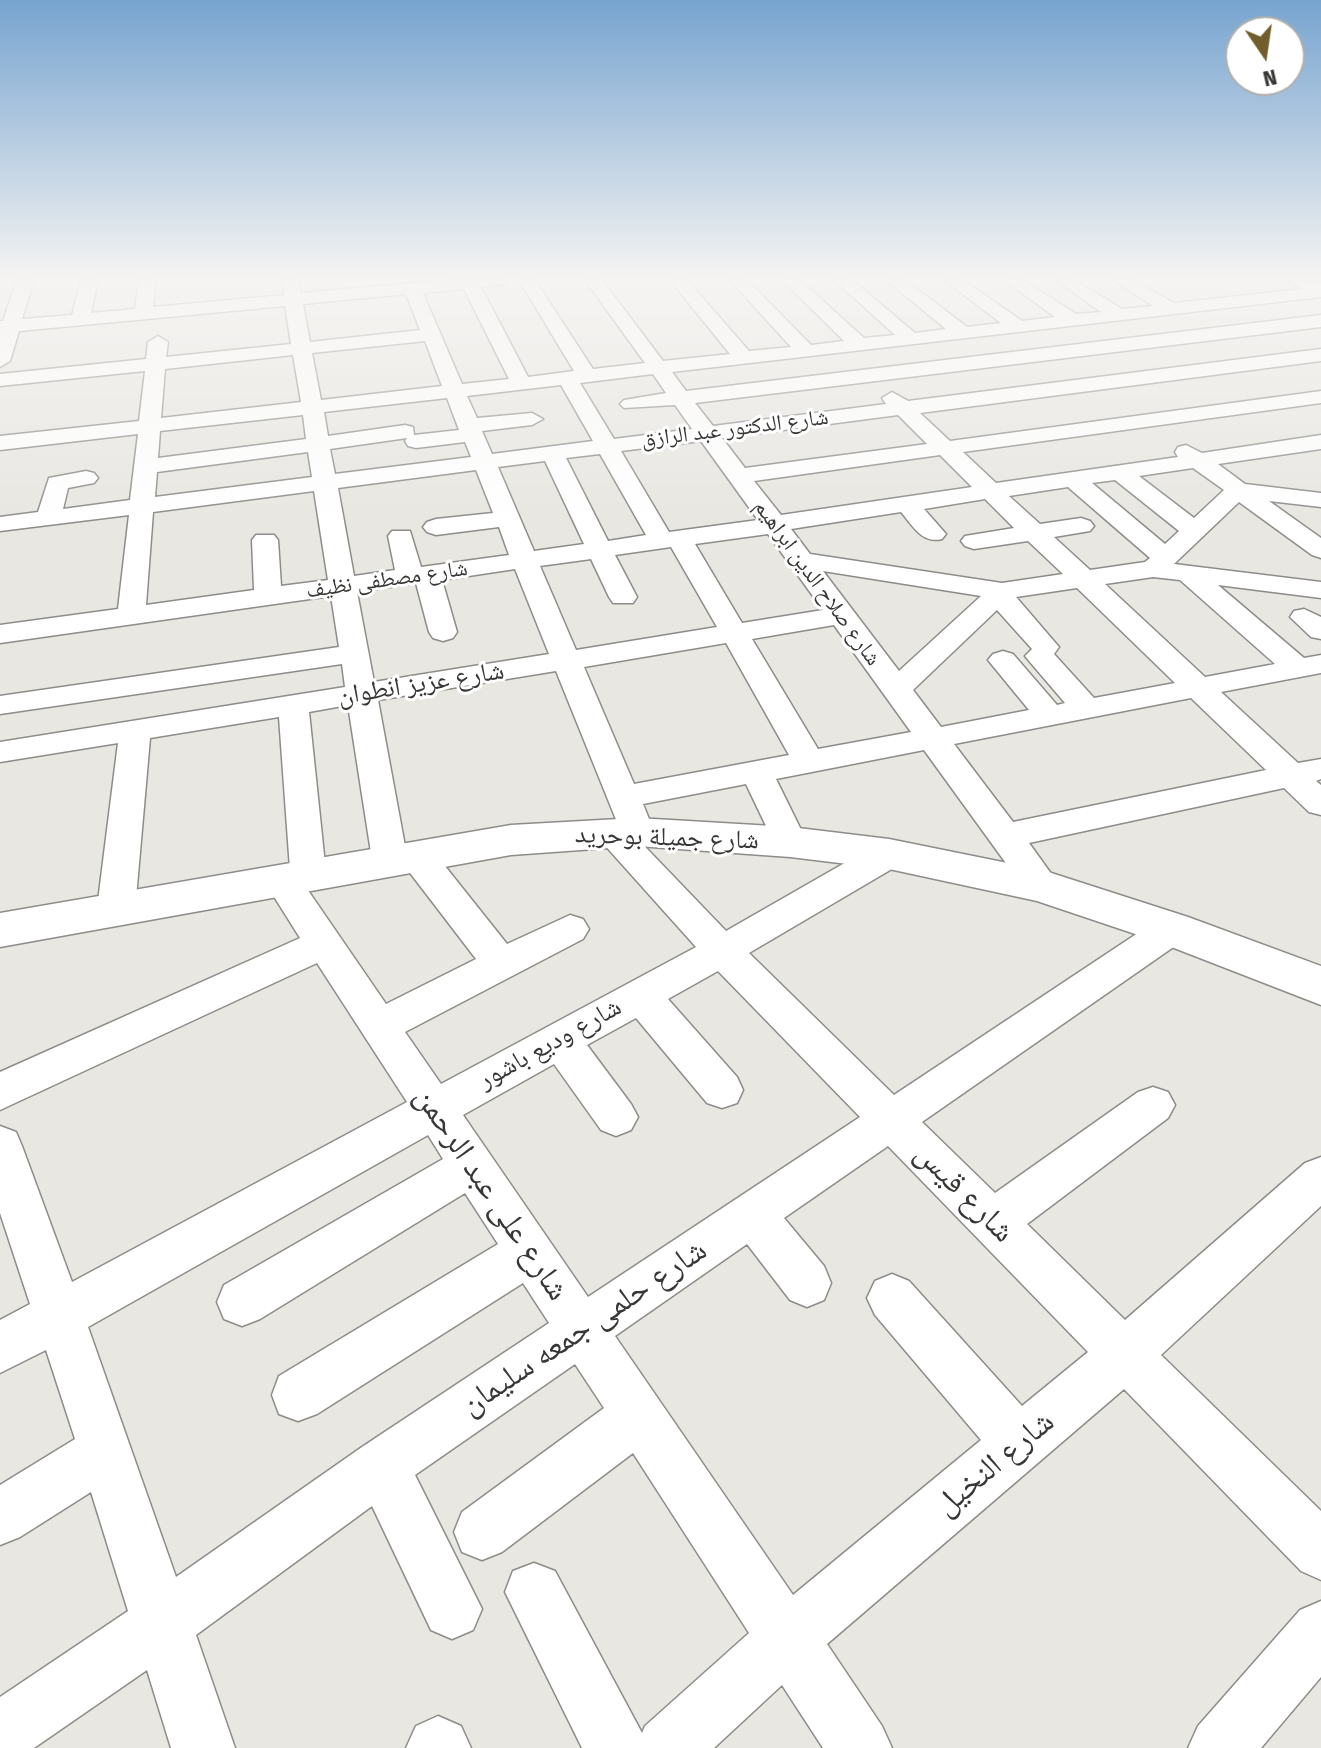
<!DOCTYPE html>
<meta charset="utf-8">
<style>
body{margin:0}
#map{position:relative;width:1321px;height:1748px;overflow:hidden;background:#e8e7e2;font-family:"Fira Sans Condensed",sans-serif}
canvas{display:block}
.north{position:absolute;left:1225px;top:16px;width:80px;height:80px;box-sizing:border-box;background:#fff;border:2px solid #afafae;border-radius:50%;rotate:167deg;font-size:22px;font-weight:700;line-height:32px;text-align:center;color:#373735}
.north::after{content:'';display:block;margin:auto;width:28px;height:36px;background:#705e2c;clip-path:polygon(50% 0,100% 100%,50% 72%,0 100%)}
</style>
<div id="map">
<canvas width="1321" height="1748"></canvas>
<div class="north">N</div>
</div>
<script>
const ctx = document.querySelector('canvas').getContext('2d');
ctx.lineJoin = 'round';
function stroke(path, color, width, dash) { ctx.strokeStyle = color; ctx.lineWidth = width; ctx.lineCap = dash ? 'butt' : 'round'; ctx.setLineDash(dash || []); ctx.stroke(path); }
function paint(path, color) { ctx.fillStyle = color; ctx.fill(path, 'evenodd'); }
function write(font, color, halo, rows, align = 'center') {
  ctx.font = font + ' "Fira Sans Condensed","Noto Naskh Arabic",sans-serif'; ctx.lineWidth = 6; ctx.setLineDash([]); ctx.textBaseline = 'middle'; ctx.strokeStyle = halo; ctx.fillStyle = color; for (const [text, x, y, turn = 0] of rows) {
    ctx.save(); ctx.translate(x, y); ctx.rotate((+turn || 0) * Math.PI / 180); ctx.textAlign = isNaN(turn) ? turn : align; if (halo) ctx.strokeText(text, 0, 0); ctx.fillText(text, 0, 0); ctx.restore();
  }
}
const minor = new Path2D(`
 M17,280H34L22,319L72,315L81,280H98L91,313L135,309L139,280H156L153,307L284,295L282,280H298L301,293L448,280H508L506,284L481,287L528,377L574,371L519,280H535L593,369L645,363L585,280H602L663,361L730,354L670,280H687L749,351L791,347L730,280H747L811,345L844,341L782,280H800L864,338L895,335L834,280H852L915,333L946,329L886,280H905L967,327L1001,323L944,280H963L1022,321L1055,317L1004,280H1023L1076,314L1101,312L1056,280H1075L1122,309L1153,306L1113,280H1133L1174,303L1321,287V297L672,372L686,391L1321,315V327L695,403L713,426L886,404L882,398L892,392L908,401L1321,349V361L920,413L950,441L1321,391V403L963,452L996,483L1178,457L1175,452L1178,447L1186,445L1202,453L1321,435V449L1218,464L1245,484L1321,493V507L1269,501L1321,538V558L1312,555L1239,502L1174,564L1321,582V598L1218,585L1304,658L1321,655V673L1221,692L1298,763L1321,759V779L1316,781L1321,785V815L1309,812L1284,788L1029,843L1060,886L1055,895L1042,899L1029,895L924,750L776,779L807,842L802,851L790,854L778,851L746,784L643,804L649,819L644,827L628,829L726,931L876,845L889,842L902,845L907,854L902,863L749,953L894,1095L1159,919L1172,915L1185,919L1191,929L1185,939L922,1122L995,1193L1138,1092L1153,1087L1168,1092L1175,1105L1168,1118L1027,1224L1125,1320L1305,1163L1321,1157V1206L1161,1355L1321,1511V1580L1301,1571L1124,1389L827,1644L882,1726L892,1748H823L782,1685L714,1748H582L505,1592L513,1571L534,1563L555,1571L642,1733L645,1726L749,1633L633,1453L502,1552L482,1560L462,1552L454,1532L462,1512L604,1408L575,1364L415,1475L482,1609L473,1630L452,1639L431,1630L372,1506L196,1635L235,1748H171L147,1670L34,1748H0V1697L128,1611L91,1492L20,1537L0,1545V1485L75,1439L46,1350L0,1373V1320L30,1304L0,1213V1126L16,1132L22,1146L72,1282L407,1102L317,963L0,1110V1072L300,938L263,879L268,870L281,866L290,869L279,717L150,738L135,909L129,919L116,923L103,919L97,909L118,743L0,762V742L345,687L342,664L0,714V696L339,647L331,596L0,643V625L118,609L129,515L0,531V517L38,512L49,478L86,471L94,473L98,478L94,483L68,488L63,509L130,500L138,434L0,450V436L139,421L145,371L0,386V374L146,359L148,342L158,336L168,342L166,357L291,344L285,306L19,331L10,361L0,367V321H3ZM464,289L509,379L462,384L423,293ZM406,294L420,330L310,342L303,304ZM425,341L442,386L321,400L312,353ZM293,355L301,402L161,418L165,369ZM653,374L666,393L624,400L620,404L624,408L675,405L692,429L614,439L580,383ZM561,385L593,441L492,454L482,431L532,425L543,419L532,413L477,418L467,396ZM447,398L459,430L414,435L413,427L405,425L328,436L324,412ZM303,415L306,439L158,458L160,431ZM898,415L927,444L745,468L722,438ZM407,438L405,441L408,446L416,448L465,442L471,457L335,474L330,449ZM701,441L758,520L669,532L621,451ZM308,452L312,477L155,497L157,472ZM600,454L646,535L608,541L566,458ZM940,455L972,487L781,515L754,481ZM545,461L584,544L534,551L498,467ZM1193,468L1224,490L1194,518L1139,476ZM476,470L493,513L436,519L427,522L423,527L427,532L436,535L499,527L509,555L421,567L410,531H392L388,536L395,570L354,576L338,488ZM1115,480L1179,531L1165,544L1092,483ZM1068,487L1150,558L1145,562L1090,570L1054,537L1090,531L1094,526L1090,521L1081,518L1040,524L1009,496ZM314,491L328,580L281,586L278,540L274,535H256L252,540L254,590L146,605L153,512ZM985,499L1014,528L965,536L961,541L965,546L974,549L1028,541L1063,574L1002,583L810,554L791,529L901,512C913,526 922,544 942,539L946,534L924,509ZM768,534L823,610L742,623L695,544ZM671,547L717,627L576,650L540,566L591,559L609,597L613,603H633L637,597L615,555ZM515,569L549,654L374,682L357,592L416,583L429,632L433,638L443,641L453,638L457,632L442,580ZM823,571L981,596L899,671ZM1153,577L1180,580L1275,664L1205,677L1105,584ZM1077,588L1175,683L1094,698L1054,654L1059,647L1016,597ZM997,610L1032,649L1025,656L1030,662L1065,703L1057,705L1013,654L1003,651L993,654L988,660L1029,710L941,727L913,690ZM834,625L911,732L818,749L752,639ZM726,643L789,755L634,784L584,667ZM556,671L617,822L610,820L598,824L593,832L696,947L441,1084L405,1032L583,939L589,929L583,919L570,915L507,944L429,846L416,843L405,846L378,700ZM1191,698L1266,770L1013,822L954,744ZM348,705L372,859L377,868L390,871L404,865L476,959L386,1004L305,886L321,883L326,874L309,712ZM718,971L860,1117L588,1297L463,1115L554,1064L601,1130L616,1136L631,1130L638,1117L631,1104L587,1045L636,1018L707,1103L722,1108L737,1103L743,1090L737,1077L668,999ZM428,1135L443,1159L224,1285L217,1302L224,1319L242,1326L260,1319L465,1193L498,1244L279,1376L272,1395L279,1414L298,1421L317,1414L523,1283L549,1323L362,1447L176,1577L88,1327ZM888,1146L1088,1352L1022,1406L909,1281L892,1274L875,1281L867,1298L875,1315L981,1440L793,1595L615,1336L747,1244L790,1300L807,1307L824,1300L831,1283L824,1266L784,1218Z
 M1304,609L1321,617V639L1311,637L1290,617L1294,611Z
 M1321,1601V1677L1261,1748H1188L1198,1726L1300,1610Z
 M438,1716L461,1726L471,1748H406L416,1726Z`);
const major = new Path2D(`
 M1289,280L1321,282V296L1293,284Z
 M637,818L790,827L889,839L1042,870L1188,917L1321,966V1005L1156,941L1037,901L889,869L790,857L637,846L511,855L0,947V913L511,825Z`);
const farStreetnames = [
 ["شارع الدكتور عبد الرازق",735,429,-7],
 ["شارع مصطفى نظيف",387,580,-8],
 ["شارع صلاح الدين ابراهيم",817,583,54]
];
const streetNames = [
 ["شارع عزيز انطوان",421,684,-9],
 ["شارع جميلة بوحريد",667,838,2],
 ["شارع وديع باشور",550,1044,-29]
];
const nearStreetnames = [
 ["شارع قيس",964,1193,45],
 ["شارع على عبد الرحمن",491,1194,56],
 ["شارع حلمى جمعه سليمان",584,1328,-34],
 ["شارع النخيل",995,1464,-40]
];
stroke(minor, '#8d8c88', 3);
stroke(major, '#8d8c88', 3);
paint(minor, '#fff');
paint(major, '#fff');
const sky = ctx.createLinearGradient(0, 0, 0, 524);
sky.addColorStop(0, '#77a4d0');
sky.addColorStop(0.53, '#f5f4f2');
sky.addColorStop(1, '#f5f4f200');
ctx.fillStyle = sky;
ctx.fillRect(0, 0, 1321, 524);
write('22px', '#373735', '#fff', farStreetnames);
write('26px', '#373735', '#fff', streetNames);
write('32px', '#373735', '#fff', nearStreetnames);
</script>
